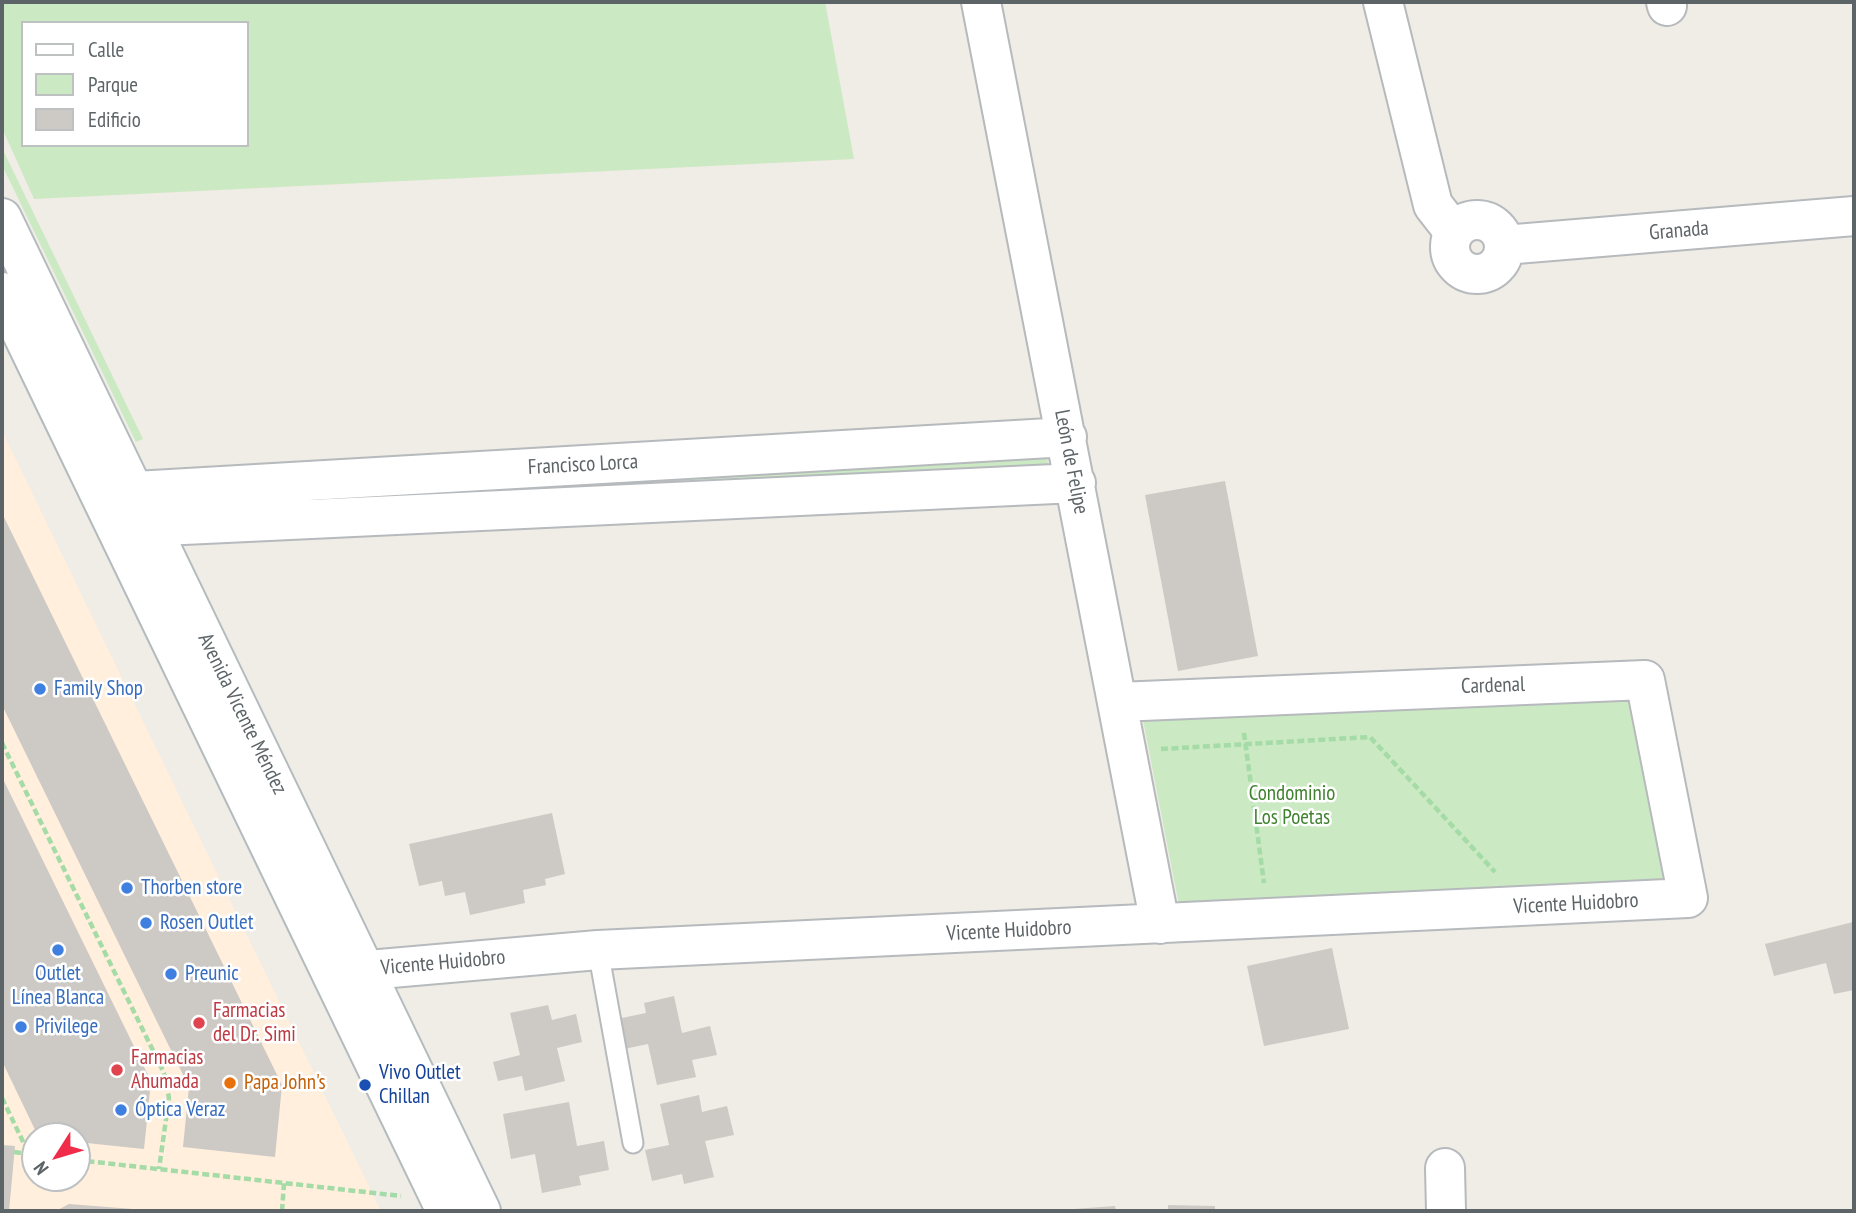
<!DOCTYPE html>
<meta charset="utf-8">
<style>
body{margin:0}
#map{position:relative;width:1856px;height:1213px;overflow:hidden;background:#f0ece6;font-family:"PT Sans Narrow",sans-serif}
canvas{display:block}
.frame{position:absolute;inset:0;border:4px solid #5d6467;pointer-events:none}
.legend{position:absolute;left:21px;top:21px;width:228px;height:126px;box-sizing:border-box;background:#fff;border:2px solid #bec1c2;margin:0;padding:9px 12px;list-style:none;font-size:21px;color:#5d6467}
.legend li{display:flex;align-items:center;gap:14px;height:35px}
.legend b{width:35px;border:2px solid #bec1c2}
.north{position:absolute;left:21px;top:1122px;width:70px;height:70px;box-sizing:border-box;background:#fff;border:2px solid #bec1c2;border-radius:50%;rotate:233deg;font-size:19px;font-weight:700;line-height:28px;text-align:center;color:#5d6467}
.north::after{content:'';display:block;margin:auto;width:24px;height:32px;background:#f12c4a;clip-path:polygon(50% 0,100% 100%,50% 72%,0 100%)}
</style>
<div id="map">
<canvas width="1856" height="1213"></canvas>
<div class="frame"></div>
<ul class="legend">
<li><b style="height:9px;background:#fff"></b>Calle</li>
<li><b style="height:19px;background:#cbe9c2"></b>Parque</li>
<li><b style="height:19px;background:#cdc9c5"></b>Edificio</li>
</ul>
<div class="north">N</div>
</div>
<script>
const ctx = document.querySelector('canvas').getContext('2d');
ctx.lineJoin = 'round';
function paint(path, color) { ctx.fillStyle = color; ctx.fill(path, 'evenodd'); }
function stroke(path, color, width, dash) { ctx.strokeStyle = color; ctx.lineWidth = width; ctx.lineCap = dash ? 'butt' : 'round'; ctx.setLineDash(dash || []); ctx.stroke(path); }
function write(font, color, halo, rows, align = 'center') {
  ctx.font = font + ' "PT Sans Narrow",sans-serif'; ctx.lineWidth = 5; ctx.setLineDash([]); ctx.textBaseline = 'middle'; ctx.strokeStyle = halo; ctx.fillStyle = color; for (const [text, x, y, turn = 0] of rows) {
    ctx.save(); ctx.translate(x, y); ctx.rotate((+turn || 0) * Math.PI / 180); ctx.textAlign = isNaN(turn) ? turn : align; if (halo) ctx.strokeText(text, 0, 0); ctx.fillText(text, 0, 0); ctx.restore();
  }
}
const commercial = new Path2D(`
 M2,431L381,1211H2ZM35,1136H77V1178H35Z`);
const green = new Path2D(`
 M2,2H825L854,159L34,199L2,128ZM23,23H247V145H23Z
 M2,148L143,439L136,442L2,165Z
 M1047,452L1048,467L691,485L690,470Z
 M1631,698L1669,881L1179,905L1143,720Z`);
const building = new Path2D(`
 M1225,481L1258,656L1178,671L1145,495Z
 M2,513L282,1085L275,1157L183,1147L189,1087L2,705Z
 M2,777L151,1081L144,1149L77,1142V1136H38L2,1061Z
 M552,813L565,874L545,879L546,885L523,890L525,903L470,915L465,892L445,896L442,881L419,886L409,844Z
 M1853,922L1854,990L1834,994L1826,963L1774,976L1765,944Z
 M1332,948L1349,1029L1264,1046L1247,966Z
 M674,996L682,1033L710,1026L717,1055L692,1060L696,1077L657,1085L648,1044L624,1049L617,1019L646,1013L644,1003Z
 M548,1005L552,1020L576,1014L582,1042L557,1048L565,1081L525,1091L522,1076L498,1081L493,1062L520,1055L510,1013Z
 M699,1095L702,1112L727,1106L734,1135L705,1141L714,1177L684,1184L682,1174L652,1181L645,1150L669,1145L660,1104Z
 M569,1102L577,1146L604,1141L609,1170L579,1176L581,1185L542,1193L535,1154L511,1159L503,1114Z
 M2,1145L15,1146L9,1211H2Z
 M69,1204L133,1209V1211H56Z
 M1168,1205L1215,1206V1211H1168Z
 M1115,1206L1116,1211H1074V1209Z`);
const path = new Path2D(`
 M1244,733L1264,883
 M2,743L164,1073L169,1098L159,1169
 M1161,749L1370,737L1495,872
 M2,1098L29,1154
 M14,1152L35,1155
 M77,1160L401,1196
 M282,1211L284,1183`);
const service = new Path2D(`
 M598,950L633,1143`);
const minor = new Path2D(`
 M981,2L1160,924
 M1383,2L1433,205L1454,232
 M1666,2L1667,6
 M1450 247a27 27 0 1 1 54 0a27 27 0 1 1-54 0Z
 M1504,245L1854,216
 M101,493L1067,437
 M120,528L1076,483
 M334,973L598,950L1688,898L1645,680L1118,702
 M1445,1168L1446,1211`);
const secondary = new Path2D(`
 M2,218L481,1211
 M2,292L446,1211`);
const markers = [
 [40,689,7,"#3f7fe0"],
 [127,888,7,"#3f7fe0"],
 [146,923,7,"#3f7fe0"],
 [58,950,7,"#3f7fe0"],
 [171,974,7,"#3f7fe0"],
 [199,1023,7,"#e0444e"],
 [21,1027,7,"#3f7fe0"],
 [117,1070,7,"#e0444e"],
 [230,1083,7,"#e8710a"],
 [365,1085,7,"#1a4fb4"],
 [121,1110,7,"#3f7fe0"]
];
const streetNames = [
 ["Granada",1679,231,-5],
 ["León de Felipe",1071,462,79],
 ["Francisco Lorca",583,465,-3],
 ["Cardenal",1493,686,-2],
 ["Avenida Vicente Méndez",242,714,64],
 ["Vicente Huidobro",1576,904,-3],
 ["Vicente Huidobro",1009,931,-3],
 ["Vicente Huidobro",443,963,-5]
];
const shopNames = [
 ["Family Shop",54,689],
 ["Thorben store",141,888],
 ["Rosen Outlet",160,923],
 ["Outlet",58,974,"center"],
 ["Línea Blanca",58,998,"center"],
 ["Preunic",185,974],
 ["Privilege",35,1027],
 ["Óptica Veraz",135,1110]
];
const parkNames = [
 ["Condominio",1292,794],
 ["Los Poetas",1292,818]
];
const healthNames = [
 ["Farmacias",213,1011],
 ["del Dr. Simi",213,1035],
 ["Farmacias",131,1058],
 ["Ahumada",131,1082]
];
const transitNames = [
 ["Vivo Outlet",379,1073],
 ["Chillan",379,1097]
];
const foodNames = [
 ["Papa John's",244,1083]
];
paint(commercial, '#ffefdc');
paint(green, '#cbe9c2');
paint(building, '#cdc9c5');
stroke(service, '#b6babd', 23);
stroke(minor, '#b6babd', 42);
stroke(secondary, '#b4bbbe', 42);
stroke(path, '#a4dba6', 4.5, [7, 3.5]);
stroke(service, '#fff', 19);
stroke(minor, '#fff', 38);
stroke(secondary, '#fff', 38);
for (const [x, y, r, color] of markers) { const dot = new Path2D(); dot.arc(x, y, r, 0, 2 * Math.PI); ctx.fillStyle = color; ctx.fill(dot); stroke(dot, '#fff', 2.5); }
write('21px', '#5d6467', '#fff', streetNames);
write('21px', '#366cbe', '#fff', shopNames, 'left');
write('21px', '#408230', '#fff', parkNames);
write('21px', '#be3a42', '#fff', healthNames, 'left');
write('21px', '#164399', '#fff', transitNames, 'left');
write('21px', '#c56008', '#fff', foodNames, 'left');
</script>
